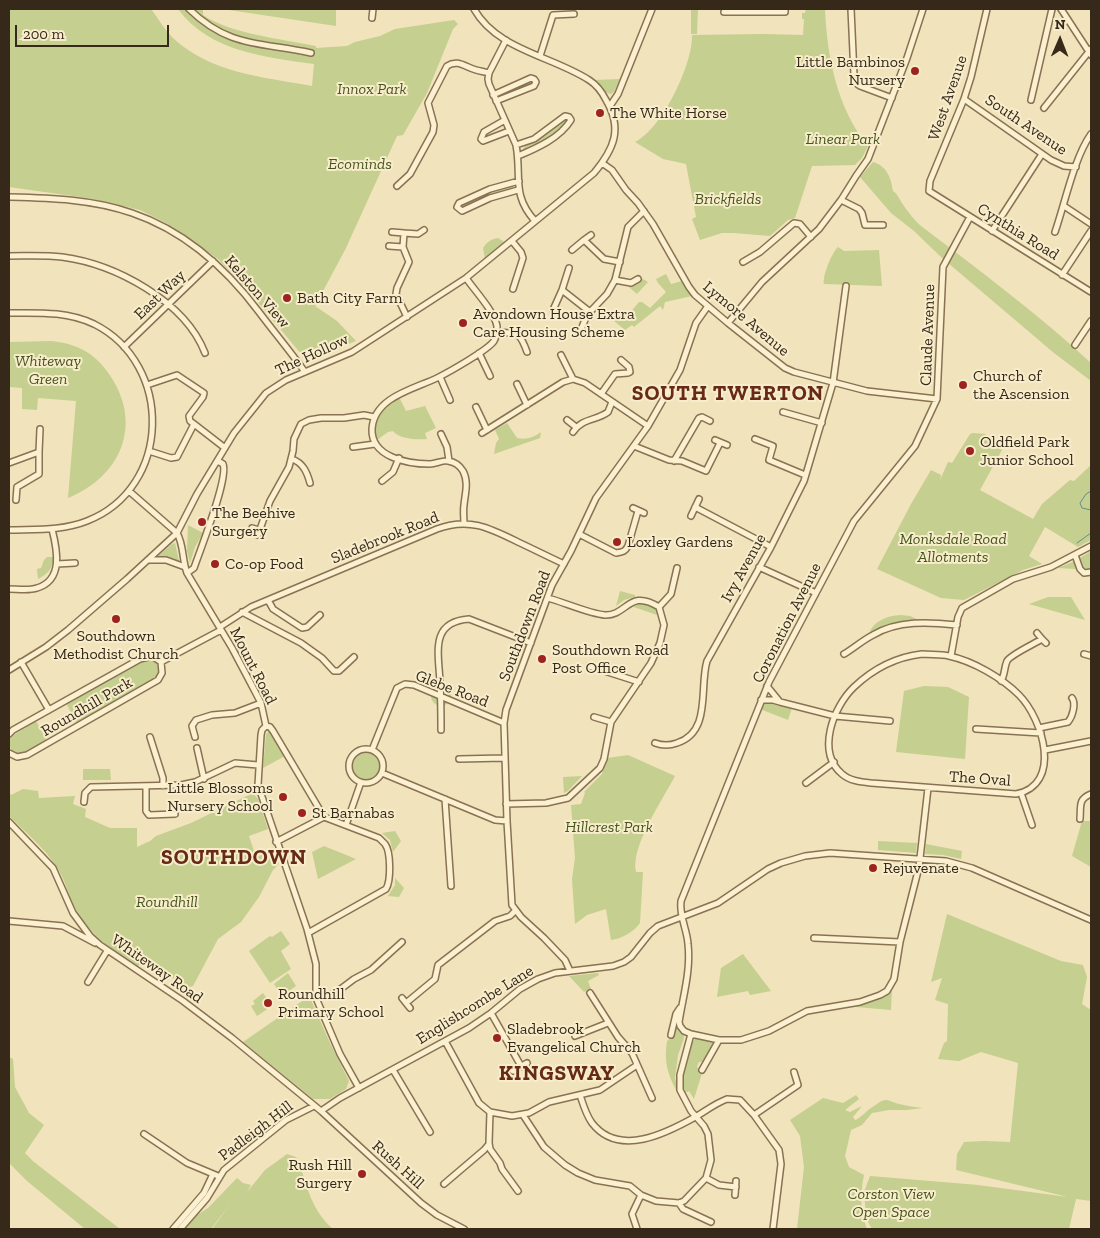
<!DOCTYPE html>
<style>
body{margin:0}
#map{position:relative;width:1100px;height:1238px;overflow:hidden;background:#f1e3bb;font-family:"Zilla Slab",serif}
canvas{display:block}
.frame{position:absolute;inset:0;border:10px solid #37291a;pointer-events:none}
.north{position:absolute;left:1035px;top:15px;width:50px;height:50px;-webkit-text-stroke:4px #f8edcb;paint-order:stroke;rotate:1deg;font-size:14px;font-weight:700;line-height:20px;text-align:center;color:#37291a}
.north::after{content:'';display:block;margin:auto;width:18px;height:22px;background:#37291a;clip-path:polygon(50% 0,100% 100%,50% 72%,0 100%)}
.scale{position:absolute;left:15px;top:25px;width:154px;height:22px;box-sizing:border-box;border:2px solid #37291a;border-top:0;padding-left:6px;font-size:15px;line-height:18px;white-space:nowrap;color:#37291a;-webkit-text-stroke:4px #f8edcb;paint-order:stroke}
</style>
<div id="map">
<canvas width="1100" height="1238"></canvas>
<div class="frame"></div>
<div class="north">N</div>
<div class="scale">200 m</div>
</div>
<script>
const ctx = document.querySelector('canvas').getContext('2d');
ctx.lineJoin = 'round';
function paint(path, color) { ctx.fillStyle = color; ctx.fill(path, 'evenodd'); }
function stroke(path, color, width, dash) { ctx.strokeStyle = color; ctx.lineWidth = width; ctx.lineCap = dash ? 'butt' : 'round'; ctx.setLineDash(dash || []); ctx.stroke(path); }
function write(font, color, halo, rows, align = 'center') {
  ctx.font = font + ' "Zilla Slab",serif'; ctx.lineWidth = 4; ctx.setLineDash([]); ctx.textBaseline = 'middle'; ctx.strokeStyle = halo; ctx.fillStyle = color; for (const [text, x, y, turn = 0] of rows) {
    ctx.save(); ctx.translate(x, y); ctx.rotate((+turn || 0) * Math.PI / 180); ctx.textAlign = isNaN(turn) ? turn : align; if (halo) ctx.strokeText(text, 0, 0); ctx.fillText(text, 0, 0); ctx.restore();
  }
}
const green = new Path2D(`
 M9,9H151C158,18 164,29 172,37C209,73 263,77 312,86L314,64C265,57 210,52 178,9H203V15C231,34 282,39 316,46V48L347,46L355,42L380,36L395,29L454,20L458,24L453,29L427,93L403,135L397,136L345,250L315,306L337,321L356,341L307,361L246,288L218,259L168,224L140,210L115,204L87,198L9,187Z
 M229,9H336V26L229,10Z
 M691,9H698L697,34H691Z
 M806,9H825C827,56 837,109 868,146L862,158L855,165L812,166L795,218L788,220L770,236L734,233H722L700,240L692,219L696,217L686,164L663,159L635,142C662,129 693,64 692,35L764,34L803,35L804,19H802V13H805Z
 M620,79L614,92L611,94L607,93L595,80Z
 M531,80H533L534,84L499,99L496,94Z
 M562,120H565L566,123C554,135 541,143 526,150L523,149L525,146C539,139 551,131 562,120Z
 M873,162C887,166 891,178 893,191C898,194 900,201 904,206C909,213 915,221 921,226C979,270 1038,314 1091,363V381L1054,353L941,257L914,231L891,213L860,177Z
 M513,184V189L462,208L461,205L493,191Z
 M498,238L506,243L485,259L483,248C487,242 491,239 498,238Z
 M838,247L844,251L879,250L882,286L824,284C822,277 832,252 838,247Z
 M666,274L671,284L682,281L692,296L665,302L663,310L660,306L634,327L632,325L625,330L614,321L624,310L629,314L639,302H642L650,308L666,292L658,283L656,279Z
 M643,279L648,282L637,294L629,287Z
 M51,341C59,342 66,343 74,346C90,351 102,363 111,377C143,426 120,477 68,498L76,401L38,398L37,410L22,409V388L9,387V342Z
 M399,397L406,411L425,406L436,428L425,433L427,439C417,440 399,439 393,431L388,432L377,440C371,419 383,406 399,397Z
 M507,423L517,438C526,440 533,438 541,432L540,438L494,454L496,443L499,439L495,430Z
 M973,433L985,434L989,437L987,441L1002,450L980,490L1033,519L1042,504L1070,480L1074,481L1091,465V540L1078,547L1045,527L1029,556L1042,564L1023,570L964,600L941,598L877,569L911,504L931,470L941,475L940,480L948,462L952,463L970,434Z
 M188,525L203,533L195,547L190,563L187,551Z
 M175,543L179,561L157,557L172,544Z
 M1091,551V570L1058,568L1075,561Z
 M47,557H54C53,568 48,574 38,579L37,569L41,568L44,560Z
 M620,591L635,595V597L624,600L616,606Z
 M1048,597H1071L1085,620L1029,604Z
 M639,604C649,604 655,606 660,616L631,606Z
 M901,615L910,616L921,621L882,628L868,637C872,621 886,616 901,615Z
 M144,658C155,659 158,661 161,671L155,680L77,724L66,703Z
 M431 696a10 10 0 1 1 20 0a10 10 0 1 1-20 0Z
 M924,686L948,687L969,697L965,759L896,752L904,691Z
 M774,702L792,708L788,720L760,709L762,704Z
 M36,721L47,741C32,749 9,768 9,738Z
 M269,731L285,756L263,768L266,734Z
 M351 766a15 15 0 1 1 30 0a15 15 0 1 1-30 0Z
 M628,755L675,776C663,799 630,847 636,872H643L640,923C634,932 621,939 611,940L606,909L587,915L575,924L572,879L575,858L571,805L581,804L585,793L584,792L602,774L608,758Z
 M83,769H110L111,780H83Z
 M582,776L568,791L564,793L563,777Z
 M23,789L38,791L39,798L75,796L73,804L86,809L85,817L110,828H137V847L150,841L156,836L191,823L253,793L258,799L268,829L249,836L256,857L275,850L279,864L273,870L259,897L241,922L218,939L193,986L184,989L176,980L142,960L138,967C111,950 88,933 73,904C68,893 65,880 58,869C46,849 25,832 9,816V793L11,795Z
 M1082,821H1091V867L1072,856Z
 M395,831L401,841L393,852L390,840L382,833Z
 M878,841L917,843L916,853L878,850Z
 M926,844L962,851L961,859L943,855L925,854Z
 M324,846L356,859L318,879L312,852Z
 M395,878L404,888L399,897L388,896L395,885Z
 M947,914L1061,961L1083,965L1087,977L1082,1004L1091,1010V1201L1076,1199L1069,1229H872L867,1220L864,1196V1192L870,1176L978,1185L1068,1197L956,1170L957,1154L964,1142L984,1141L1010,1142L1018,1063L981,1052L959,1061L938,1059L944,1043L947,1041L948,1004L935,1000L942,978L931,982Z
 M281,931L290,944L281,951L291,969L270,983L249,951L270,936L272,937Z
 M743,954L771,991L750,995L748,991L717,997L721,968Z
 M288,973L296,986L282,996L274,984Z
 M598,973L599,975L588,981L591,989L584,992L569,976Z
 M892,987L891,1010L845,1006L859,1003Z
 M263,993L272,1006L257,1016L251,1006L255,1004L253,1001Z
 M305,999L311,1000L330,1043L349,1081L346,1089L330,1099H313L243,1042Z
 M679,1012L677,1026L683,1033L684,1038L678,1055L675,1078L678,1090H676C667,1073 664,1061 667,1041L672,1037Z
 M696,1037L716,1042L704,1062H699L697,1066L699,1071L702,1073L694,1099L689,1091L685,1093C677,1080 687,1049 696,1037Z
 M9,1057L13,1059L15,1087L29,1113L44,1125L25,1153L34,1162L120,1229H85L27,1181L9,1163Z
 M856,1095L859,1099L845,1110L850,1112L862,1106L853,1117L855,1120C863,1117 866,1110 874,1106C888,1096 886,1101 899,1104C907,1106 915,1107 923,1108L906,1110H889L872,1113L862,1125L851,1130L845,1156L849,1167L864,1175C860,1194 860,1212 867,1229H797L804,1167L800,1136L790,1120L823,1098L843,1103Z
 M287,1154L296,1157L299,1162C307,1187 312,1211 333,1229H212L232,1202L211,1229H184L197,1215L208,1208L237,1178L243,1183L251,1185L247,1192L265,1170Z`);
const stream = new Path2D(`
 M1091,491L1086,494L1080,503L1082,508L1091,510
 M1077,543L1091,533`);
const minor = new Path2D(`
 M189,9C229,48 261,42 311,53
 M851,9L854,75L856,83L860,86L892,98
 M987,9L971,77L964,99L930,181L929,191L1091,292
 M1061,9L1091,55
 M724,12H785V9
 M372,18L373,9
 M506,40L489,73L488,79L489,84L516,145C522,177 511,194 535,221
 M540,56L553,15L574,14
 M493,95L531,78L534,79L536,82L534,86L496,101
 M964,99L1051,160L1064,166L1076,167
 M1031,100L1052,9
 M610,106L618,94L652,9
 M1044,108L1091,49
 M505,120L484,132L481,139L483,141L509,131
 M516,145L534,139L565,116L569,117L571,120C560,138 537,148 518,156
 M602,163L612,170L626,190L638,203L653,224L689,287L695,295L728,323L785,368L794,372L867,391L937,399
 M397,186L410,174L433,132L434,125L428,103L447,66C458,59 465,67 476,70C480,71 485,72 489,73
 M518,190L490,198L462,211L457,207L459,203L490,189L519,181
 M9,197C50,198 93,199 132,213C185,231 226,268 259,312C274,332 290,351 305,372
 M841,200L859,209L862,213L865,225H883
 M1064,206L1091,224
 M992,231L1042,154
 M392,232L404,233
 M1055,232C1065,203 1074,158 1091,134
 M591,235L584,240L604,259L620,262
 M512,241L521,252L523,258L513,289
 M389,246L403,247
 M572,250L584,240
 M9,256C27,256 44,255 62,257C115,264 185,301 205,353
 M743,262L760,252L794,223L800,224L811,237
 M1062,275L1091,231
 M615,280L631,283L638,279
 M562,290L590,312
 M553,310L562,290L569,268
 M9,313C38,313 66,311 94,324C174,364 172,488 87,521C62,531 35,529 9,530
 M407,317L396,294L397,288L409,262L403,247L404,233L418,234L424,230
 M728,323L762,282L819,229L841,200L856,176L868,159L907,58L923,9
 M497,332C518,333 520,332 527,352
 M580,332L587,315L607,294L615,280L628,227L644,211
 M1075,345L1091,321
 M124,347L213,261
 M479,353L490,376
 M561,355L573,379
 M440,377L450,400
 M517,384L527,405
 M147,385L177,375L204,393L203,397L189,416L190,421L194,424L177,457L171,458L149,451
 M601,394L615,374L628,373L630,372L629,367L621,360
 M476,407L487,430
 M783,412L822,423
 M567,420L576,427
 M194,424L225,448
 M573,432C582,418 596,421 608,412L612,402
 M482,433L563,382L573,379L585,383L648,426
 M441,434L447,447L449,461
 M755,439L773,446L769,460L805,475
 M715,440L727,445
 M634,446L669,460L682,461L706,471L720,443
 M353,447L375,444
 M292,459C303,463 307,472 310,483
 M674,461L699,418L702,417L710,421
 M9,463L39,452L40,429
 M382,481L393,472L399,458
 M129,491L177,533C184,545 182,560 187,573L232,648L249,680L261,703L266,726L262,730L261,735L258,785L307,929L316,964V998L340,1054L359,1088
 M16,500L17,487L39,474V452
 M695,507L771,547
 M633,508L644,513
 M691,516L699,499
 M464,524C464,518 463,511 464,505C465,494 469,482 463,471C460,466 455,462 448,461C442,460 436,464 430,464C407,464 371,457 372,429C374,397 414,389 437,378C449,372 488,350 494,341C497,336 497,331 497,326C494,311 475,291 466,278
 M252,528L259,530
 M579,534L616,553C622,552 625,552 628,546L638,511
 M258,535L270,501L289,467L293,451L294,439L301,424L309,420L321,418H344L364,415L374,417
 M1075,555L1080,569L1084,573L1091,572
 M148,560H166L185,567
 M57,564L75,563
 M759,567L816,593
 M187,573L194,568C200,550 229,478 223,464L218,461
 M9,589C17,589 29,591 37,588C64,580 57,549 52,529
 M268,600L273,609L302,628L307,627L320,615
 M659,607L671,594L677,568
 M242,612L301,643L322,658L334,671H339L354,657
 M220,627L251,607L437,529C469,517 490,528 518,542C533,549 549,557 564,564
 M1037,633L1042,639
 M844,654C854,648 863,640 873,635C898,620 929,622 957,625
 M922,654C931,655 940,654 949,656C973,661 1002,678 1019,695C1043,719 1063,785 1016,794L871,783C861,782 850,781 842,774C816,752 833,707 854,687C873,669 896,657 922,654Z
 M1084,654L1091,656
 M951,656L958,617L962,608L1013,579L1051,567L1091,546
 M21,662L49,710
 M161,662L221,630
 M589,666L639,682
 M9,670L46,647L68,630L127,579L177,533L197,494L234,433L266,393L286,380L352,352L466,278L594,173C614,149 623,129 606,100C602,92 597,85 589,80C552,56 497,50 474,9
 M1001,681C1005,675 1004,668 1007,661C1010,655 1034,644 1042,639L1046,643
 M761,700H773L780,702L767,686
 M780,702L835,716L890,721
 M594,717L611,722
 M266,726L270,727L273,731L324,817
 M1039,728L1068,722C1073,716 1076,703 1072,698
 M976,729L1041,733
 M441,730C441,715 441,699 440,683C439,654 429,622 469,619L531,643
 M9,734L13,730L140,659L152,656L161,662L162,673L158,680L27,755L17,757L9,753
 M150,737L163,778V786
 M195,737L192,726L196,720L212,715L235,713L261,703
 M655,743C663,746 669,746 677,743C712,732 699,687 707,661L771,547L804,481L833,383L846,286
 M197,748L204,779
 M349 766a17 17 0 1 1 34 0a17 17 0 1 1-34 0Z
 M372,750L397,688L405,684L414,685L504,723
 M1045,750L1091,741
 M459,759L504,758
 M382,773L495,820L507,821
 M806,783L834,762
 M146,786V811L149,815L175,814
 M928,788L919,867L900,942L894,979L887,991L880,995L860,1002L807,1011L769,1031L741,1040H719L691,1034L684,1031L680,1026L679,1022C683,996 691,971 688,944C687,929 679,916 681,901L769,682L854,521L915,446L937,399L943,267L970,217
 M1021,793L1032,825
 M445,799L451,886
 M84,802L85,793L91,787L181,785L195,782L235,763L258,765
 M506,804L546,803L568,798L600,768L604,759L611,722L651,663L660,643L664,625L659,607C629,588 627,616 605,615C590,614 563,602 548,598
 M1080,819C1081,806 1078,799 1091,794
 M9,822L53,868L73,913L90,936L100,945L183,1001L232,1038L321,1111L421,1203L437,1215L464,1229
 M346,825L361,782
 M276,842L324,817L379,838C380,839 384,843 385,844C391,852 391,881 386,889L308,933
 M9,921L63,926L95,943
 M814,938L900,942
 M570,971L565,960L544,938L521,917L512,905L507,821L504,723L506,710L552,585L571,551L596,498L648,426L680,370L696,323L708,306
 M88,982L107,951
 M590,993L618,1037L632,1053L652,1098
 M316,998L334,994L354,979L371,970L402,942
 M402,998L410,1008
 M406,1003L435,979L438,965L495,921L510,916L515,911
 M491,1013L521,1066
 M671,1035L676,1014L680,1008
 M575,1036L608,1023
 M445,1041L479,1103L490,1112L512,1116L529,1113L549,1102L600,1090L637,1065
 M393,1070L430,1132
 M702,1070L719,1040
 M513,1071L527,1063
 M580,1095C583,1104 586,1115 592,1123C619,1158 667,1133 697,1116C707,1110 716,1103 727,1099L740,1100L754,1115L779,1150L781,1164L773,1229
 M321,1111L340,1098L469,1028L491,1013L520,989L538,979L555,973L613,966L624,962L631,957L650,933L658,926L718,903L768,869L781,863L805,856L830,853L946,861L972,868L1091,920
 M490,1112L489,1143L490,1149L500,1163L502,1169L518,1191
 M523,1115L544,1147L565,1165L578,1173L595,1180L630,1186L641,1195L656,1201L679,1203L684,1201L706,1178L711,1160L708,1134L704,1126L691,1111L680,1090V1075L691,1034
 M754,1115L798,1085L794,1072
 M144,1134L187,1163L218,1176
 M706,1178L719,1185L736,1187
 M444,1184L484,1150L489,1144
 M735,1195L736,1181
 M679,1203L683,1209L711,1222
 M173,1229L204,1193L213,1174
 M180,1229L207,1198L224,1170L286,1120L314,1106
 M637,1229L632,1214L641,1195`);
const markers = [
 [915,71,5,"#9d2320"],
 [600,113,5,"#9d2320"],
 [287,298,5,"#9d2320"],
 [463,323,5,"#9d2320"],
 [963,385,5,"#9d2320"],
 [970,451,5,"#9d2320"],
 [202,522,5,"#9d2320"],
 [617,542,5,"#9d2320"],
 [215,564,5,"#9d2320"],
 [116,619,5,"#9d2320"],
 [542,659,5,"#9d2320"],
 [283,797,5,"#9d2320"],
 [302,813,5,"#9d2320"],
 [873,868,5,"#9d2320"],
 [268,1003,5,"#9d2320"],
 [497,1038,5,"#9d2320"],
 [362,1174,5,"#9d2320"]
];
const poiNames = [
 ["Little Bambinos",905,62,"right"],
 ["Nursery",905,80,"right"],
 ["The White Horse",610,113],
 ["Bath City Farm",297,298],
 ["Avondown House Extra",473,314],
 ["Care Housing Scheme",473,332],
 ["Church of",973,376],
 ["the Ascension",973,394],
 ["Oldfield Park",980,442],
 ["Junior School",980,460],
 ["The Beehive",212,513],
 ["Surgery",212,531],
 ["Loxley Gardens",627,542],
 ["Co-op Food",225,564],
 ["Southdown",116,636,"center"],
 ["Methodist Church",116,654,"center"],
 ["Southdown Road",552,650],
 ["Post Office",552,668],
 ["Little Blossoms",273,788,"right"],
 ["Nursery School",273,806,"right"],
 ["St Barnabas",312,813],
 ["Rejuvenate",883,868],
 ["Roundhill",278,994],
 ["Primary School",278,1012],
 ["Sladebrook",507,1029],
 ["Evangelical Church",507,1047],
 ["Rush Hill",352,1165,"right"],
 ["Surgery",352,1183,"right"]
];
const parkNames = [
 ["Innox Park",372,89],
 ["Linear Park",843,139],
 ["Ecominds",360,164],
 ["Brickfields",728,199],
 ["Whiteway",48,361],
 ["Green",48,379],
 ["Monksdale Road",953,539],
 ["Allotments",953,557],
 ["Hillcrest Park",609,827],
 ["Roundhill",167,902],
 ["Corston View",891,1194],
 ["Open Space",891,1212]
];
const streetNames = [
 ["West Avenue",948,98,-71],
 ["South Avenue",1026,125,34],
 ["Cynthia Road",1018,232,32],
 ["Kelston View",257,292,49],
 ["East Way",160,295,-44],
 ["Lymore Avenue",746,319,40],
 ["Claude Avenue",928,335,-88],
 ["The Hollow",312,355,-25],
 ["Sladebrook Road",385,538,-22],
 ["Ivy Avenue",744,568,-61],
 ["Coronation Avenue",787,623,-63],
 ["Southdown Road",525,626,-69],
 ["Mount Road",253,666,63],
 ["Glebe Road",452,689,21],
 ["Roundhill Park",87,707,-30],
 ["The Oval",980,779,4],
 ["Whiteway Road",157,969,35],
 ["Englishcombe Lane",475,1005,-32],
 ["Padleigh Hill",256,1131,-37],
 ["Rush Hill",398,1165,42]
];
const districtNames = [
 ["SOUTH TWERTON",728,394],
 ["SOUTHDOWN",234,858],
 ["KINGSWAY",557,1074]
];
paint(green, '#c5cf8f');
stroke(stream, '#678f87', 1);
stroke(minor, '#897254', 8);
stroke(minor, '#fbf0cf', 5);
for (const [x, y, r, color] of markers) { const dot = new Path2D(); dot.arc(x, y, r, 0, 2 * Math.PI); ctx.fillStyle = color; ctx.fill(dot); stroke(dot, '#f8edcb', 2); }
write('16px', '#37291a', '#f8edcb', poiNames, 'left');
write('italic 16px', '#46551f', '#f8edcb', parkNames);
write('16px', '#37291a', '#f8edcb', streetNames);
ctx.letterSpacing = '1px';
write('bold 21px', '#672a16', '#f8edcb', districtNames);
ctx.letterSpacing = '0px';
</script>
